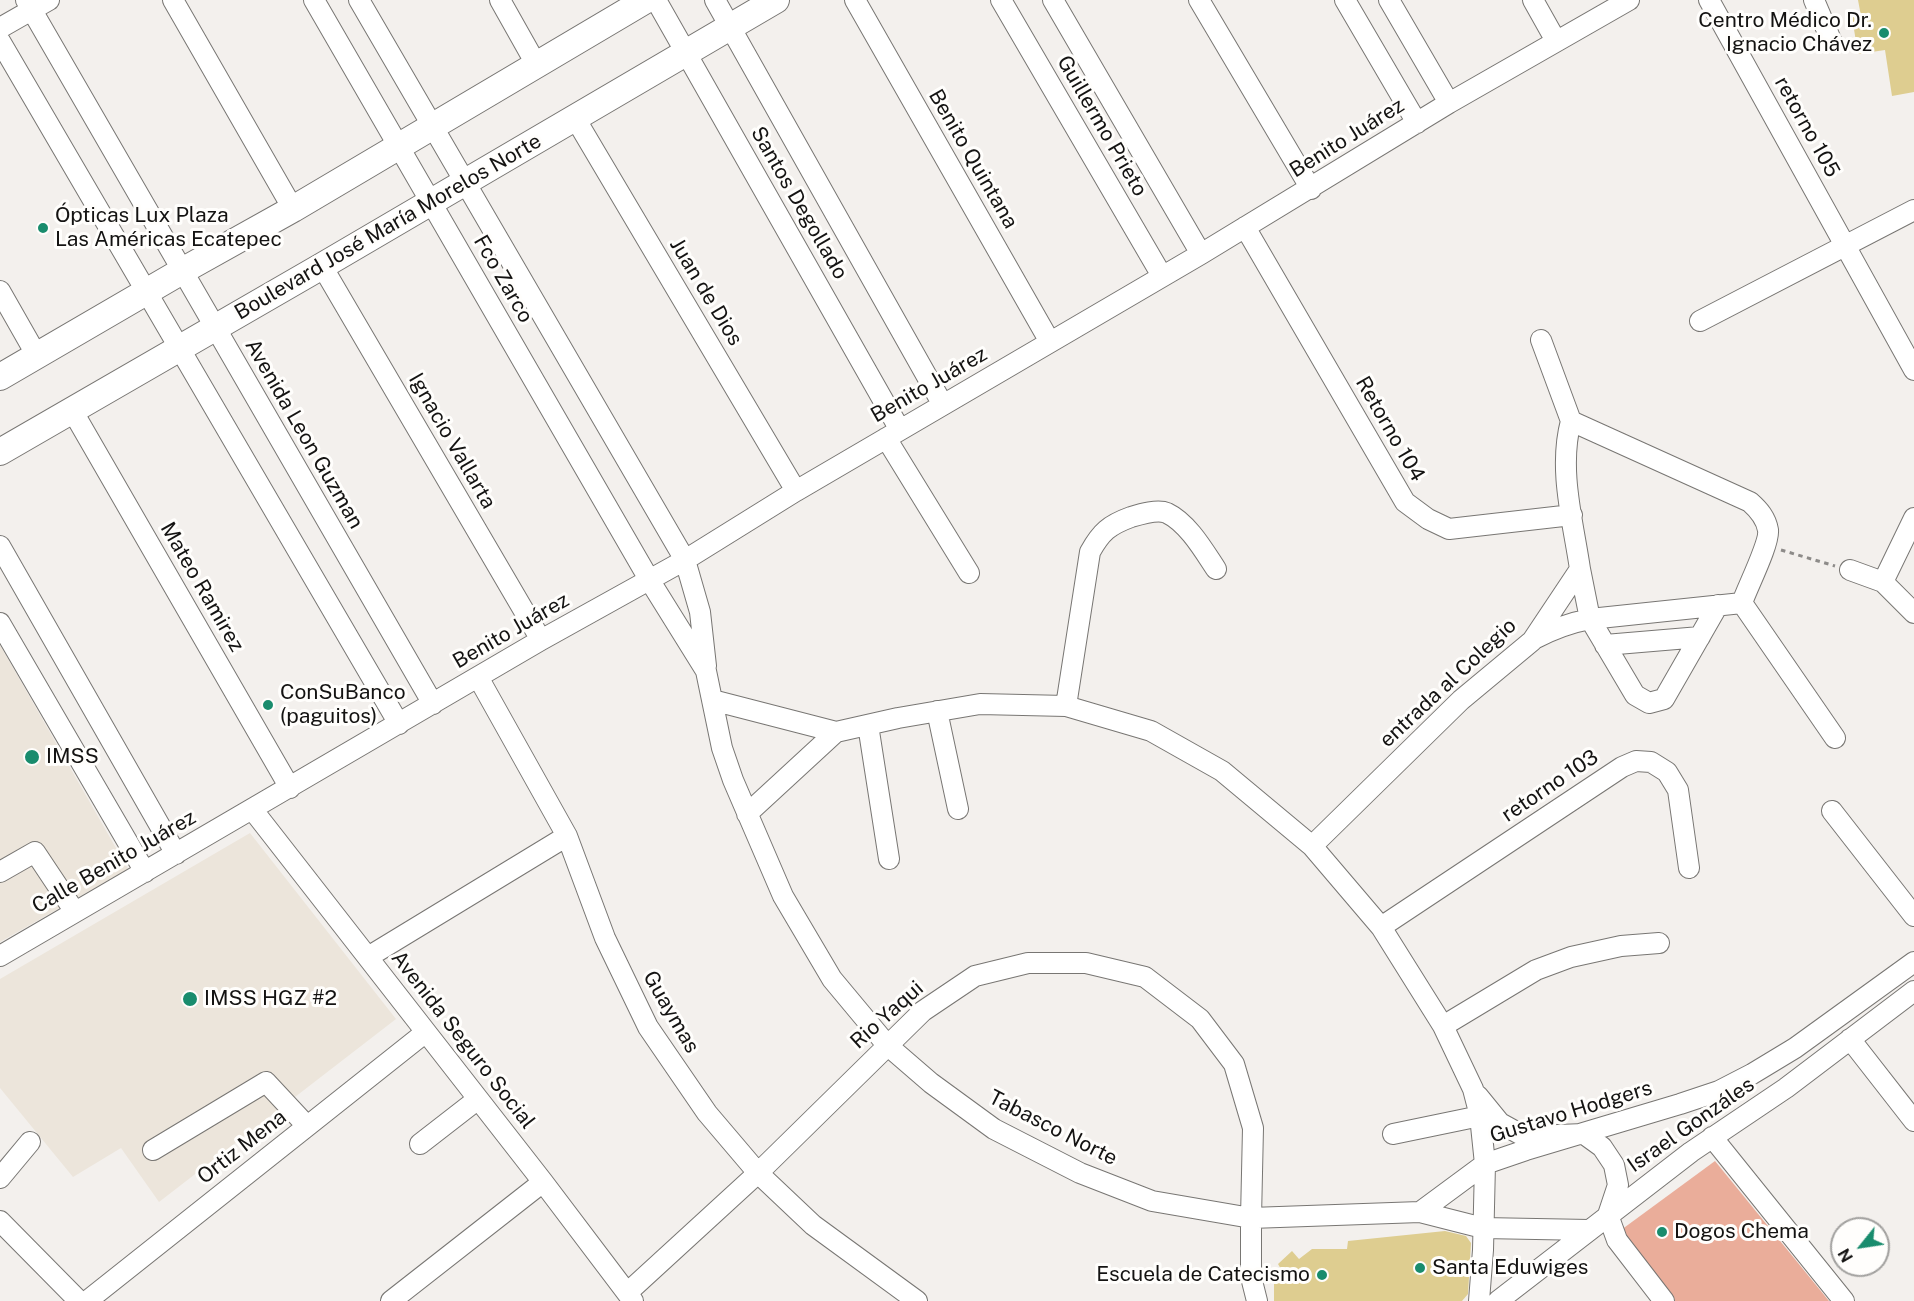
<!DOCTYPE html>
<meta charset="utf-8">
<style>
body{margin:0}
#map{position:relative;width:1914px;height:1301px;overflow:hidden;background:#f3f0ed;font-family:"Public Sans",sans-serif}
canvas{display:block}
.north{position:absolute;left:1830px;top:1217px;width:60px;height:60px;box-sizing:border-box;background:#fffefc;border:2px solid #a1a09e;border-radius:50%;rotate:240deg;font-size:16px;font-weight:700;line-height:24px;text-align:center;color:#141312}
.north::after{content:'';display:block;margin:auto;width:21px;height:27px;background:#198c6d;clip-path:polygon(50% 0,100% 100%,50% 72%,0 100%)}
</style>
<div id="map">
<canvas width="1914" height="1301"></canvas>
<div class="north">N</div>
</div>
<script>
const ctx = document.querySelector('canvas').getContext('2d');
ctx.lineJoin = 'round';
function paint(path, color) { ctx.fillStyle = color; ctx.fill(path, 'evenodd'); }
function stroke(path, color, width, dash) { ctx.strokeStyle = color; ctx.lineWidth = width; ctx.lineCap = dash ? 'butt' : 'round'; ctx.setLineDash(dash || []); ctx.stroke(path); }
function write(font, color, halo, rows, align = 'center') {
  ctx.font = font + ' "Public Sans",sans-serif'; ctx.lineWidth = 6; ctx.setLineDash([]); ctx.textBaseline = 'middle'; ctx.strokeStyle = halo; ctx.fillStyle = color; for (const [text, x, y, turn = 0] of rows) {
    ctx.save(); ctx.translate(x, y); ctx.rotate((+turn || 0) * Math.PI / 180); ctx.textAlign = isNaN(turn) ? turn : align; if (halo) ctx.strokeText(text, 0, 0); ctx.fillText(text, 0, 0); ctx.restore();
  }
}
const built = new Path2D(`
 M0,645L128,869L0,942Z
 M250,833L396,1019L159,1202L121,1148L73,1177L0,1088V979Z`);
const green = new Path2D(`
 M1715,1161L1829,1301H1675L1621,1230Z`);
const building = new Path2D(`
 M1858,0H1914V92L1892,96L1885,50L1858,54L1852,17L1861,16Z
 M1445,1231L1466,1236L1471,1243L1468,1294L1462,1301H1274V1280L1282,1271L1278,1264L1292,1251L1299,1259L1312,1249H1347L1348,1241Z`);
const path = new Path2D(`
 M1781,550L1835,566`);
const minor = new Path2D(`
 M26,0L433,704
 M173,0L293,209
 M314,0L650,581L706,671L722,748L733,780L783,896L832,979L887,1045L931,1083L994,1129L1080,1173L1152,1201L1251,1218L1420,1212L1483,1228L1589,1230
 M359,0L685,560L700,612L706,666
 M500,0L536,64
 M656,0L900,430
 M715,0L943,405
 M855,0L1050,342
 M1001,0L1162,276
 M1053,0L1201,254
 M1199,0L1311,189
 M1345,0L1417,123
 M1389,0L1449,103
 M1533,0L1556,41
 M1709,0L1914,370
 M1814,0L1831,40
 M0,28L49,0
 M0,41L399,724
 M575,118L796,491
 M1245,227L1405,502L1428,519L1449,529L1572,515
 M322,266L541,640
 M0,291L37,356
 M1700,321L1914,210
 M1541,340L1571,421
 M72,410L290,788
 M886,438L969,573
 M0,546L176,854
 M1580,569L1590,619L1635,695L1649,703L1664,699L1718,605
 M1850,570L1883,582L1914,613
 M1883,582L1914,518
 M0,623L145,872
 M1534,639C1553,629 1569,623 1590,619L1742,603L1835,738
 M1605,645L1700,637
 M478,677L567,836L605,938L648,1027L707,1113L758,1173L813,1225L917,1301
 M712,700L836,732L898,718L980,704L1066,706L1151,731L1222,771L1312,846L1381,927L1443,1026L1473,1089L1480,1116L1485,1164L1483,1250L1479,1301
 M1066,706L1090,552C1101,532 1109,525 1131,517C1141,514 1158,509 1167,513C1188,523 1204,551 1216,569
 M937,711L958,809
 M868,725L889,859
 M252,809L543,1182L633,1301
 M1832,811L1914,916
 M747,814L836,732
 M1312,846L1461,700L1532,641L1580,569C1573,521 1558,469 1571,421L1750,502C1759,510 1766,518 1768,530C1770,543 1747,588 1742,603
 M0,872L35,852L75,912
 M1381,927L1622,767L1636,761L1651,762L1667,772L1678,790L1689,868
 M0,956L541,640L685,560L796,491L1201,254L1449,103L1629,0
 M368,957L567,836
 M1443,1026L1536,970L1571,957L1621,946L1659,943
 M1850,1039L1914,1121
 M1478,1096L1500,1123L1520,1134L1533,1136L1584,1134L1602,1147L1614,1165L1618,1185L1608,1215L1617,1240L1664,1301
 M1393,1134L1480,1116
 M1712,1137L1844,1301
 M420,1144L478,1099
 M153,1150L266,1082L307,1126
 M0,1178L30,1142
 M1420,1212L1485,1164L1526,1150L1680,1104L1719,1091L1752,1074L1795,1048L1914,962
 M0,1221L79,1301
 M627,1293L758,1173L923,1011L975,976L1028,963H1086L1145,977L1200,1019L1234,1064L1253,1128L1251,1218V1277L1257,1301
 M87,1301L426,1032
 M391,1301L543,1182
 M1498,1301L1691,1152L1786,1088L1914,991`);
const major = new Path2D(`
 M0,377L182,271L293,209L646,0
 M0,452L322,266L776,0`);
const markers = [
 [1884,33,6,"#198c6d"],
 [43,228,6,"#198c6d"],
 [268,705,6,"#198c6d"],
 [32,757,8,"#198c6d"],
 [190,999,8,"#198c6d"],
 [1662,1232,6,"#198c6d"],
 [1420,1268,6,"#198c6d"],
 [1322,1275,6,"#198c6d"]
];
const poiNames = [
 ["Centro Médico Dr.",1872,21,"right"],
 ["Ignacio Chávez",1872,45,"right"],
 ["Ópticas Lux Plaza",55,216],
 ["Las Américas Ecatepec",55,240],
 ["ConSuBanco",280,693],
 ["(paguitos)",280,717],
 ["IMSS",46,757],
 ["IMSS HGZ #2",204,999],
 ["Dogos Chema",1674,1232],
 ["Santa Eduwiges",1432,1268],
 ["Escuela de Catecismo",1310,1275,"right"]
];
const streetNames = [
 ["Guillermo Prieto",1102,126,60],
 ["retorno 105",1807,127,61],
 ["Benito Juárez",1347,138,-32],
 ["Benito Quintana",973,159,60],
 ["Santos Degollado",799,203,60],
 ["Boulevard José María Morelos Norte",388,227,-30],
 ["Fco Zarco",503,279,60],
 ["Juan de Dios",706,292,59],
 ["Benito Juárez",929,385,-30],
 ["Retorno 104",1390,429,60],
 ["Avenida Leon Guzman",304,434,60],
 ["Ignacio Vallarta",452,441,60],
 ["Mateo Ramirez",202,587,60],
 ["Benito Juárez",511,631,-30],
 ["entrada al Colegio",1448,683,-43],
 ["retorno 103",1550,786,-34],
 ["Calle Benito Juárez",114,862,-30],
 ["Guaymas",671,1012,60],
 ["Rio Yaqui",887,1015,-42],
 ["Avenida Seguro Social",463,1040,52],
 ["Gustavo Hodgers",1571,1112,-17],
 ["Israel Gonzáles",1691,1125,-35],
 ["Tabasco Norte",1053,1128,27],
 ["Ortiz Mena",242,1147,-38]
];
paint(built, '#ece5db');
paint(green, '#eaad9a');
paint(building, '#decd90');
stroke(minor, '#787673', 22);
stroke(major, '#787673', 28);
stroke(path, '#8d8b89', 3, [4.5, 4.5]);
stroke(minor, '#fff', 20);
stroke(major, '#fff', 26);
for (const [x, y, r, color] of markers) { const dot = new Path2D(); dot.arc(x, y, r, 0, 2 * Math.PI); ctx.fillStyle = color; ctx.fill(dot); stroke(dot, '#fffefc', 2); }
write('21px', '#141312', '#fffefc', poiNames, 'left');
write('21px', '#141312', '#fffefc', streetNames);
</script>
